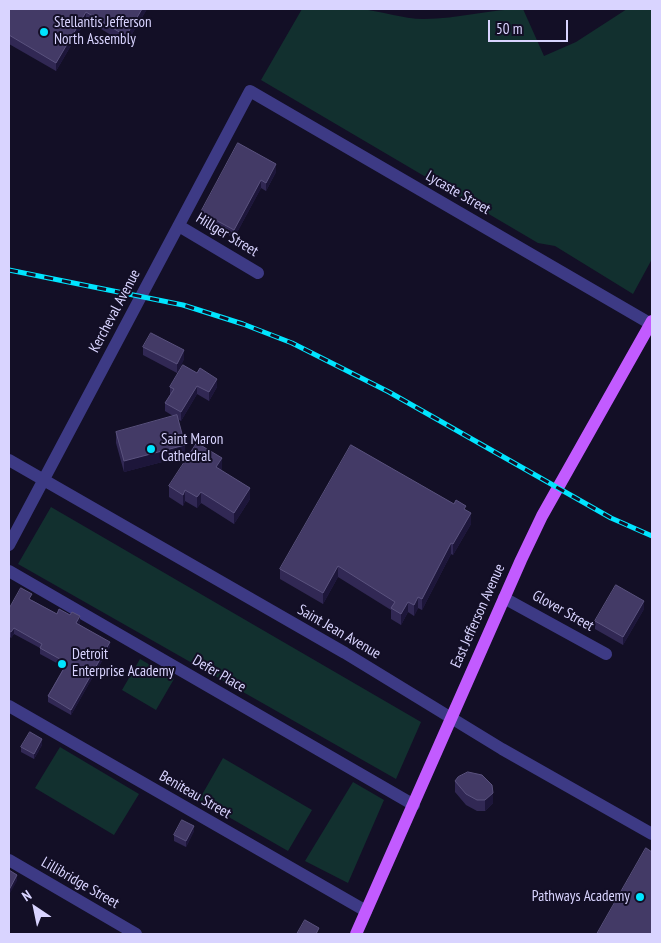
<!DOCTYPE html>
<style>
body{margin:0}
#map{position:relative;width:661px;height:943px;overflow:hidden;background:#130f26;font-family:"PT Sans Narrow",sans-serif}
canvas{display:block}
.frame{position:absolute;inset:0;border:10px solid #d9d4ff;pointer-events:none}
.north{position:absolute;left:10px;top:883px;width:50px;height:50px;-webkit-text-stroke:4px #130f26;paint-order:stroke;rotate:326deg;font-size:14px;font-weight:700;line-height:20px;text-align:center;color:#d9d4ff}
.north::after{content:'';display:block;margin:auto;width:18px;height:22px;background:#d9d4ff;clip-path:polygon(50% 0,100% 100%,50% 72%,0 100%)}
.scale{position:absolute;left:488px;top:20px;width:80px;height:22px;box-sizing:border-box;border:2px solid #d9d4ff;border-top:0;padding-left:6px;font-size:15px;line-height:18px;white-space:nowrap;color:#d9d4ff;-webkit-text-stroke:4px #130f26;paint-order:stroke}
</style>
<div id="map">
<canvas width="661" height="943"></canvas>
<div class="frame"></div>
<div class="north">N</div>
<div class="scale">50 m</div>
</div>
<script>
const ctx = document.querySelector('canvas').getContext('2d');
ctx.lineJoin = 'round';
function paint(path, color) { ctx.fillStyle = color; ctx.fill(path, 'evenodd'); }
function stroke(path, color, width, dash) { ctx.strokeStyle = color; ctx.lineWidth = width; ctx.lineCap = dash ? 'butt' : 'round'; ctx.setLineDash(dash || []); ctx.stroke(path); }
function write(font, color, halo, rows, align = 'center') {
  ctx.font = font + ' "PT Sans Narrow",sans-serif'; ctx.lineWidth = 4; ctx.setLineDash([]); ctx.textBaseline = 'middle'; ctx.strokeStyle = halo; ctx.fillStyle = color; for (const [text, x, y, turn = 0] of rows) {
    ctx.save(); ctx.translate(x, y); ctx.rotate((+turn || 0) * Math.PI / 180); ctx.textAlign = isNaN(turn) ? turn : align; if (halo) ctx.strokeText(text, 0, 0); ctx.fillText(text, 0, 0); ctx.restore();
  }
}
const green = new Path2D(`
 M302,9C321,9 341,7 360,9C382,11 402,19 424,19C458,19 490,9 523,9L544,56L576,42L627,9H652V259L633,294L555,246L538,243L261,80Z
 M51,507L421,722L396,779L18,564Z
 M140,659L174,679L156,710L122,690Z
 M60,747L139,794L114,835L35,788Z
 M223,758L312,810L288,851L199,800Z
 M353,782L384,800L348,883L305,861Z`);
const minor = new Path2D(`
 M179,226L258,273
 M9,460L345,653L502,749L652,834
 M9,545L250,91L651,324
 M9,571L414,805
 M504,598L606,654
 M9,706L366,911
 M9,860L136,934`);
const major = new Path2D(`
 M356,934L521,560L542,516L652,321`);
const rail = new Path2D(`
 M9,270L183,305L243,324L292,343L389,392L611,518L652,536`);
const wall = new Path2D(`
 M9,9H147L126,44L86,20L56,71L9,44Z
 M276,172L266,191L261,188L234,238L201,220V212Z
 M143,347L184,359L177,373L143,355Z
 M183,365L217,387L209,401L197,394L181,421L178,419L185,456L124,472L116,443V432L173,416L165,411V403L170,395V387Z
 M222,469L221,470L250,499L234,524L201,503L197,508L185,501L183,506L169,497V486Z
 M466,510L471,524L453,555L451,554L422,610L418,608L414,616L408,612L401,625L391,619V610L338,577L323,604L280,579V569Z
 M32,600L57,614L80,622L79,624L110,647L71,715L48,702V696L64,667L40,654V648L14,634L11,638L9,636V609Z
 M644,609L623,645L595,629V621Z
 M42,745L34,759L21,752V747Z
 M455,781L493,803L485,811H477L466,805L455,792Z
 M194,831L186,847L174,841V835Z`);
const shadedWall = new Path2D(`
 M142,9H147L126,44V36Z
 M86,12V20L56,71V63Z
 M276,164V172L266,191V183Z
 M261,180V188L234,238V230Z
 M184,350V359L177,373V364Z
 M217,379V387L209,401V392Z
 M197,386V394L181,421V412Z
 M185,445V456L124,472V461Z
 M222,458V469L216,478V467Z
 M250,488V499L234,524V513Z
 M185,490V501L183,506V495Z
 M201,492V503L197,508V497Z
 M471,513V524L453,555V544Z
 M451,543V554L422,610V599Z
 M338,566V577L323,604V593Z
 M418,597V608L414,616V605Z
 M644,601V609L623,645V637Z
 M408,602V612L401,625V614Z
 M80,616V622L76,628V623Z
 M14,628V634L11,638V632Z
 M110,642V647L71,715V710Z
 M42,739V745L34,759V754Z
 M493,793V803L485,811V800Z
 M194,826V831L186,847V841Z
 M17,875V881L9,895V890Z`);
const building = new Path2D(`
 M9,9H142L126,36L86,12L56,63L9,35Z
 M238,143L276,164L266,183L261,180L234,230L201,212Z
 M151,333L184,350L177,364L143,347Z
 M183,365L197,373L200,368L217,379L209,392L197,386L181,412L165,403L174,389L170,387Z
 M177,415L185,445L124,461L116,432Z
 M197,443L222,458L216,467L250,488L234,513L201,492L197,497L185,490L183,495L169,486Z
 M351,445L454,504L456,500L466,506L464,509L471,513L453,544L451,543L422,599L418,597L414,605L408,602L401,614L391,608L395,602L338,566L323,593L280,569Z
 M616,585L644,601L623,637L595,621Z
 M21,588L32,594L29,599L57,614L59,609L70,615L72,612L80,616L76,623L110,642L71,710L48,696L67,663L40,648L42,644L14,628L11,632L9,631V609Z
 M30,732L42,739L34,754L21,747Z
 M468,772L482,775L492,785L493,793L485,800H477L466,794L455,781L458,777Z
 M182,820L194,826L186,841L174,835Z
 M646,848L652,852V934H597Z
 M9,870L17,875L9,890Z
 M305,920L319,928L316,934H297Z`);
const markers = [
 [44,32,5,"#00e5ff"],
 [151,449,5,"#00e5ff"],
 [62,664,5,"#00e5ff"],
 [640,897,5,"#00e5ff"]
];
const poiNames = [
 ["Stellantis Jefferson",54,23],
 ["North Assembly",54,40],
 ["Saint Maron",161,440],
 ["Cathedral",161,457],
 ["Detroit",72,655],
 ["Enterprise Academy",72,672],
 ["Pathways Academy",630,897,"right"]
];
const streetNames = [
 ["Lycaste Street",458,193,30],
 ["Hillger Street",227,235,31],
 ["Kercheval Avenue",115,311,-62],
 ["Glover Street",563,611,29],
 ["East Jefferson Avenue",478,616,-66],
 ["Saint Jean Avenue",339,632,30],
 ["Defer Place",219,674,30],
 ["Beniteau Street",195,795,30],
 ["Lillibridge Street",80,883,30]
];
paint(green, '#12302f');
stroke(minor, '#3d3a85', 12);
stroke(major, '#c25bff', 12);
stroke(rail, '#00e5ff', 5);
stroke(rail, '#130f26', 3, [9]);
paint(wall, '#312854');
paint(shadedWall, '#1d163a');
paint(building, '#433a66');
stroke(building, '#5a527e', 1);
for (const [x, y, r, color] of markers) { const dot = new Path2D(); dot.arc(x, y, r, 0, 2 * Math.PI); ctx.fillStyle = color; ctx.fill(dot); stroke(dot, '#130f26', 2); }
write('15px', '#d9d4ff', '#130f26', poiNames, 'left');
write('15px', '#d9d4ff', '#130f26', streetNames);
</script>
